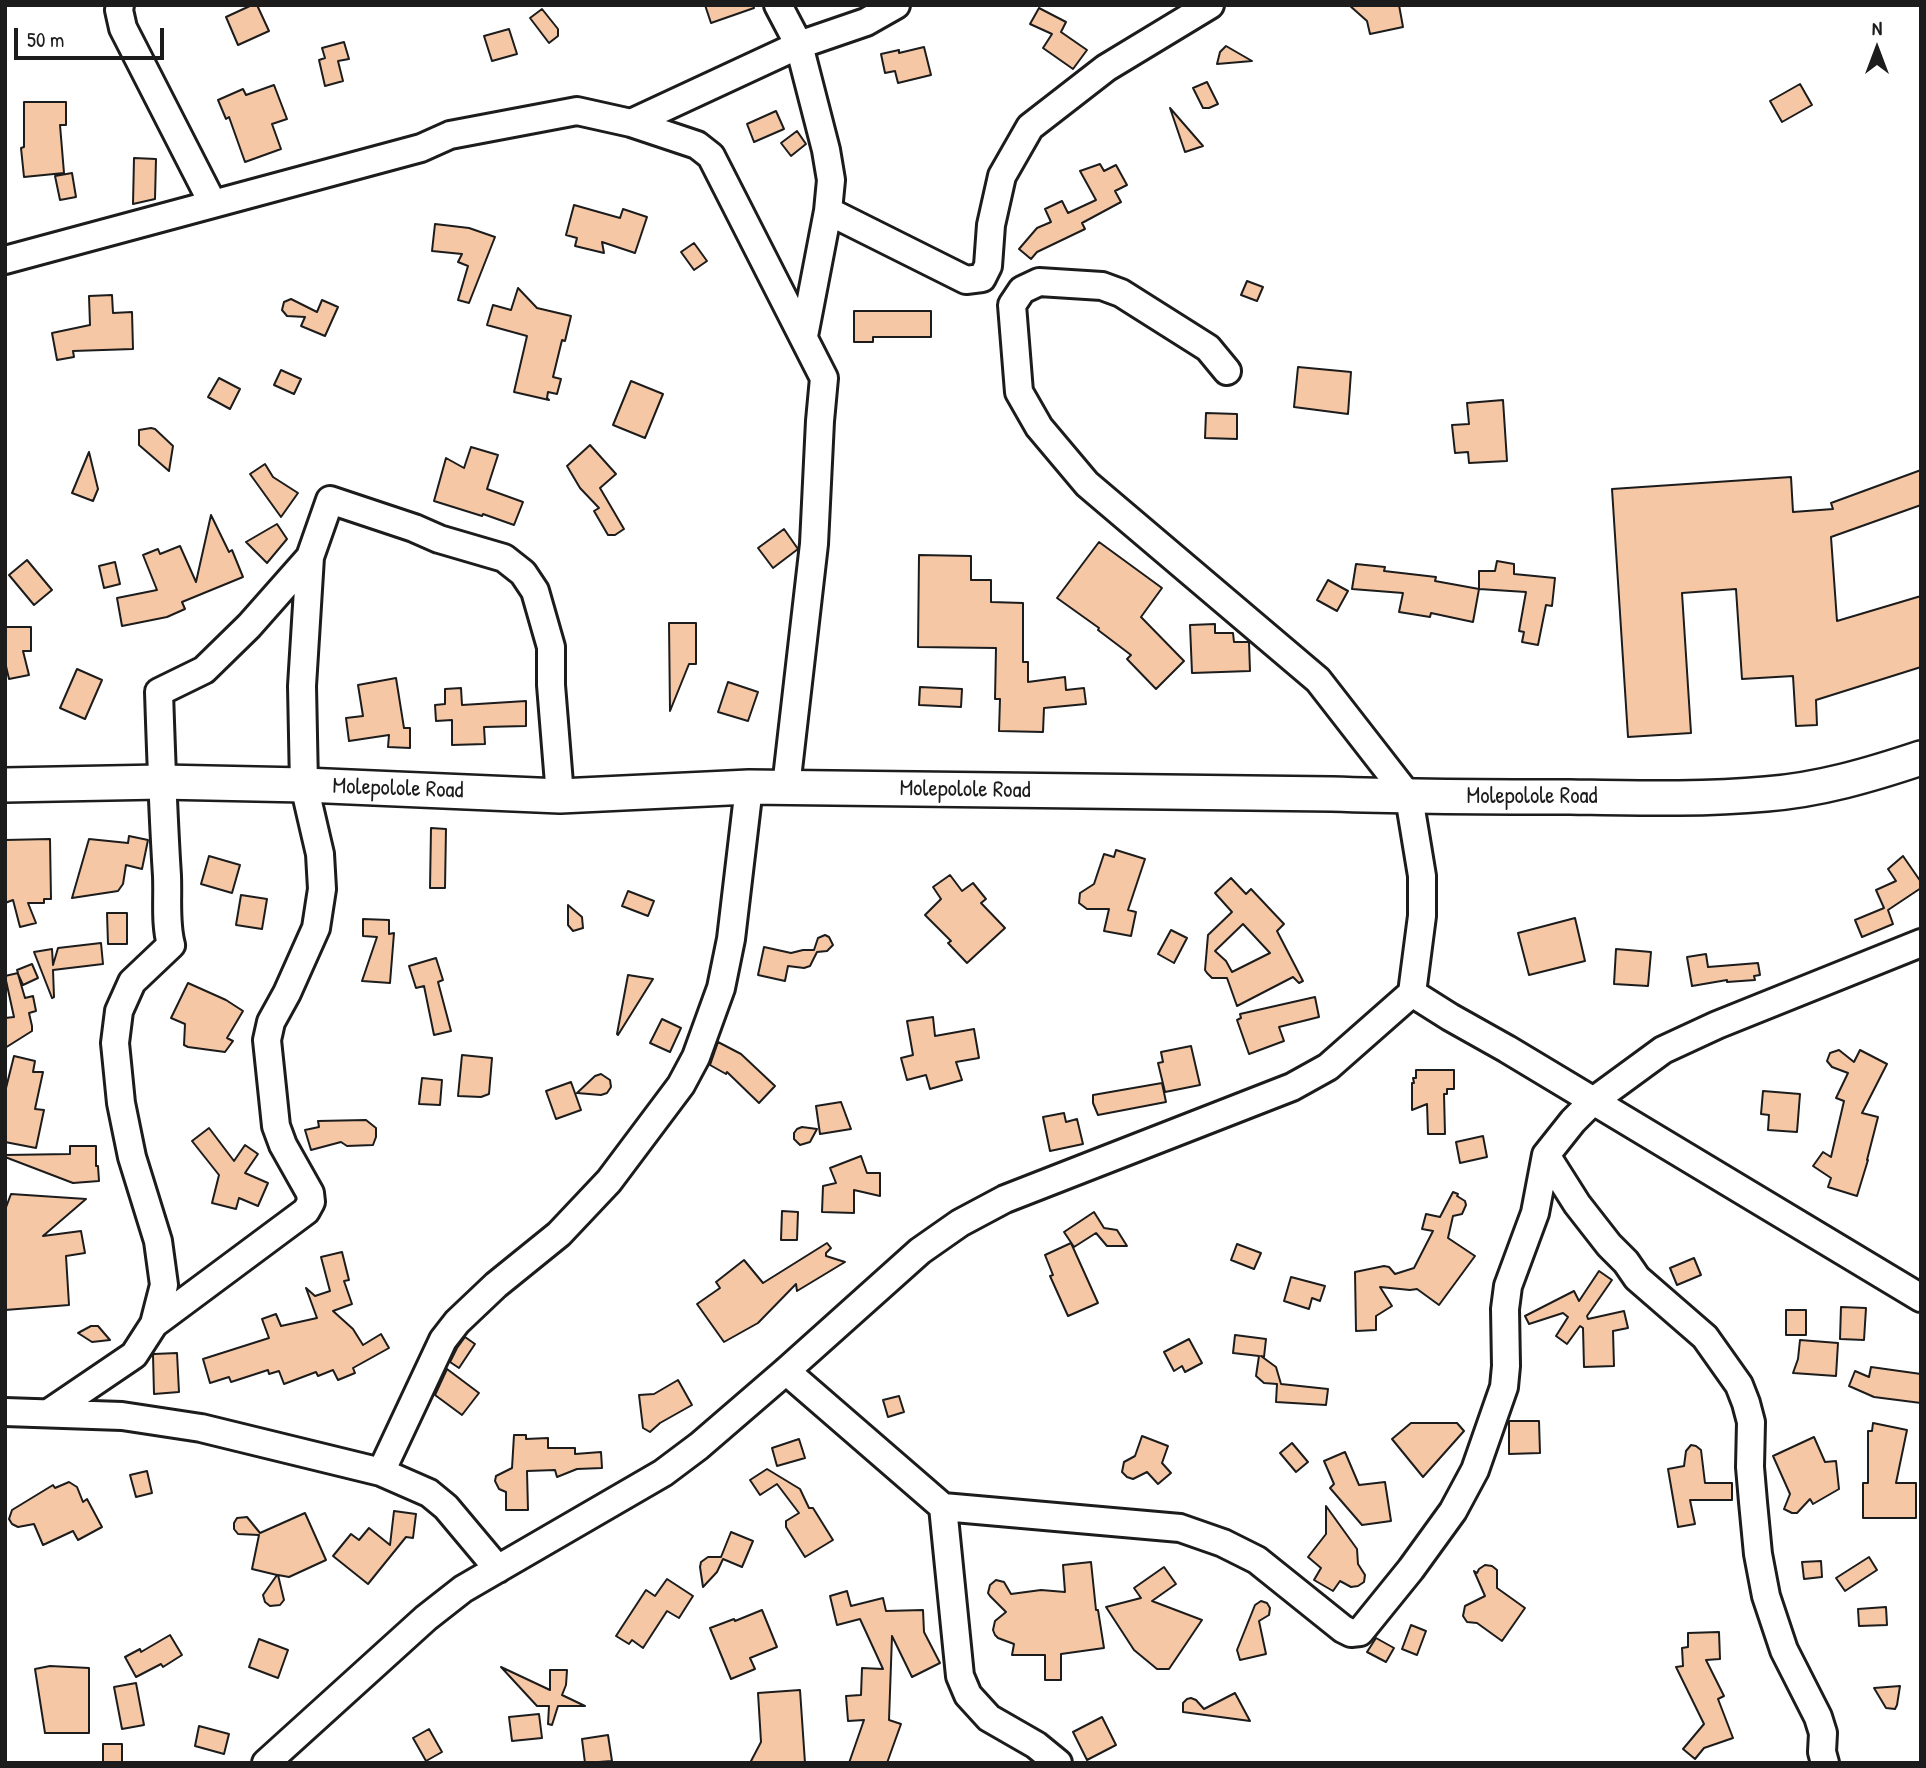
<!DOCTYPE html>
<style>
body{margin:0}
#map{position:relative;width:1926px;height:1768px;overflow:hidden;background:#fff;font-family:"Patrick Hand",sans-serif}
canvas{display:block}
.frame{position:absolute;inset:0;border:7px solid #1c1c1c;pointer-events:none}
.north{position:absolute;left:1842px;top:14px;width:70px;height:70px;-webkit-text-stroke:5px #fff;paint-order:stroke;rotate:0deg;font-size:19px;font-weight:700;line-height:28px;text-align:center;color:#1c1c1c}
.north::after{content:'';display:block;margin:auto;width:24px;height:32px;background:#1c1c1c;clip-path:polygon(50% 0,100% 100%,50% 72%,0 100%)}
.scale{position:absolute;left:14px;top:28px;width:150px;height:32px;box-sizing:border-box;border:4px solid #1c1c1c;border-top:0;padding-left:9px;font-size:21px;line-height:24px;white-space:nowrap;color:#1c1c1c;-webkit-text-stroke:5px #fff;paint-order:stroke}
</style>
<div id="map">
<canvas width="1926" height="1768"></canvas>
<div class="frame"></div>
<div class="north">N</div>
<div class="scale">50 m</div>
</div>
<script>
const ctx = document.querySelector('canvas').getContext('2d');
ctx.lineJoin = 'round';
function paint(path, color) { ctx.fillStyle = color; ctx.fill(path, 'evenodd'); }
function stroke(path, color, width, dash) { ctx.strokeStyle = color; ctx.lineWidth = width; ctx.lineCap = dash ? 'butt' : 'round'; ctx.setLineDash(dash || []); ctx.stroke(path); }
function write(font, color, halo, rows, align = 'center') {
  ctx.font = font + ' "Patrick Hand",sans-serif'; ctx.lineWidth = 5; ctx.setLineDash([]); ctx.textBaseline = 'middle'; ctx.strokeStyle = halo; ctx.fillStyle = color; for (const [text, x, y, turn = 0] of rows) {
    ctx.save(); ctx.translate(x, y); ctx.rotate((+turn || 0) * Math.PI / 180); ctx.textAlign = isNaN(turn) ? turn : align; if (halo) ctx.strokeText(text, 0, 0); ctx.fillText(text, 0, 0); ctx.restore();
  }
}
const building = new Path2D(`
 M252,5H257L269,31L238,45L226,17Z
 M705,5H753L754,8L711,23Z
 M1349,5H1399L1403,27L1370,34L1367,21Z
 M1039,8L1066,22L1061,32L1087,50L1073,69L1043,48L1052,34L1030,24Z
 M542,9L558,29V36L549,43L530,18Z
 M509,29L517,54L492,61L484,36Z
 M344,42L349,59L338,61L343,81L325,86L319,60L325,58L322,48Z
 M1226,46L1252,61L1217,64L1220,52Z
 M924,47L931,75L898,83L895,71L885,73L881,54L899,50V53Z
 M1207,82L1218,104L1209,108H1203L1193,88Z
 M1800,84L1812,105L1782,122L1770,101Z
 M274,85L287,119L272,124L281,149L245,162L229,117L226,119L218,100L243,89L246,95Z
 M24,102H66V125H60L64,173L24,177L21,148L24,147Z
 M1170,108L1203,146L1185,152Z
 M776,111L784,129L754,142L747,124Z
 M797,131L806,144L791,156L781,143Z
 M134,158L156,159L155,199L133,204Z
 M1100,164L1104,171L1116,165L1127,185L1115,191L1121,202L1082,223L1085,229L1037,252L1031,259L1019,249L1037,228L1051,222L1045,209L1062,201L1068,213L1096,200L1080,171Z
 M72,173L76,197L60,200L55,176Z
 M574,205L620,218L623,209L647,217L635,253L602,242L604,253L575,246L577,238L566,235Z
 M435,224L469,228L495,237L469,303L458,300L468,266L458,262L462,254L432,251Z
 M694,243L707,261L694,270L681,252Z
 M1247,281L1263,287L1257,301L1241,295Z
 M518,288L537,308L571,316L565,341L562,340L553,377L561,379L557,394L548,392L547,398L549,400L514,392L527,336L487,325L493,305L511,310Z
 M112,295L113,313L132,312L133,349L73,351L74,357L57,360L52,333L90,325L89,296Z
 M291,299L317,312L322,300L338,307L325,336L301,326L305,317L287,316L282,310L284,302Z
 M854,311H931V337H873V342H854Z
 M1298,367L1351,372L1348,414L1294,407Z
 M281,370L301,379L294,394L274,385Z
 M219,378L240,389L230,409L208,397Z
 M631,381L663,394L645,438L613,425Z
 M1503,400L1507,461L1469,463L1468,452L1455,453L1452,425L1469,424L1467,403Z
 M1206,413L1237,414V439L1205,438Z
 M151,428L155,429L173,446L169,471L139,445V430Z
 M590,445L616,474L600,488L624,529L615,535H608L594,511L599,508L580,488L567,466Z
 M471,447L498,455L487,489L523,502L514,525L483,514L482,516L434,501L446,458L464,468Z
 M89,452L98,489L93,501L72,493Z
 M265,464L273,477L298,493L281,517L250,474Z
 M1921,470V505L1831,537L1837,621L1921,596V667L1816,700L1817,725L1796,726L1793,676L1742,679L1736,589L1682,593L1691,733L1628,737L1612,489L1791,477L1793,512L1833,509L1831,503Z
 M211,515L229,552L232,550L243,577L182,602L185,609L167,617L122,626L117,598L157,590L143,555L158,549L160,554L180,546L196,582Z
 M277,524L287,539L267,563L246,542Z
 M784,529L798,549L773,568L758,548Z
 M1099,542L1162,588L1141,617L1184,661L1156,689L1127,659L1131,655L1098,630L1099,628L1057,598Z
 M919,555L971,556V580H991V602L1023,603V662H1028V682L1065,677L1066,690L1084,688L1086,704L1044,708L1043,732L999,731L1000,699H995L996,648L918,647Z
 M27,560L52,590L34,605L9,575Z
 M1497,561L1514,564V574L1555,578L1552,606L1546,605L1538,645L1522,642L1524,632L1519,631L1526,592L1479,589V571H1495Z
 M115,562L120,584L104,588L99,566Z
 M1356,564L1385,567L1384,571L1436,577L1435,581L1479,589L1473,622L1431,613L1430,617L1399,612L1403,593L1352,589Z
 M1328,580L1348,591L1337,611L1317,600Z
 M669,623H696V664H689L670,711Z
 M1215,624V633H1233L1234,642H1249L1250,671L1192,673L1190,625Z
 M5,627H31V651H23L29,675L9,679L5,662Z
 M77,669L102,680L85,719L60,708Z
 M396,678L404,728H410V748L388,747L389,735L349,741L346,718L363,716L358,685Z
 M728,682L758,692L748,721L718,712Z
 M920,687L962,689L961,707L919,705Z
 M461,688L462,705L526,701V726L484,727L485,744L452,745V720L436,721L435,705L445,704V689Z
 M431,828L446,829L445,888H430Z
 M129,836L148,840L142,869L126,865L123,884L118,891L72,898L89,839L128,843Z
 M50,839L51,899H44V903H28L36,923L20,927L13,900L5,903V840Z
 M1116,850L1145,859L1128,910L1136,912L1131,936L1104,931L1109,909H1087L1079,903L1080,893L1094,884L1104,854L1114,857Z
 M209,856L240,865L232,893L201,884Z
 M1903,856L1921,882V888L1888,910L1893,924L1862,937L1855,920L1884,908L1876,890L1896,881L1888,869Z
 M950,875L962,891L973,883L986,899L981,903L1005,928L967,963L948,943L951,941L925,915L941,899L933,887Z
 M1231,878L1246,894L1251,889L1284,924L1277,931L1303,981L1299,983L1293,977L1237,1006L1227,978H1212L1207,973L1205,970L1208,935L1232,912L1215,893ZM1243,924L1270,953L1232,972L1226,961L1215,951Z
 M628,891L654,901L648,916L622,906Z
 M241,895L267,899L262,929L236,925Z
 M568,905L582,917L583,928L573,931L568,925Z
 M107,913H127V944H108Z
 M1575,918L1585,961L1529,975L1518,933Z
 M363,919L389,920V934L394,933L390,983L362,981L377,937L363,936Z
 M1171,930L1187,938L1174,963L1158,954Z
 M825,935L829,937L833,945L827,951L817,952L810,966L804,968L788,966L785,981L758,975L764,947L791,953L803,950H814L818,938Z
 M101,943L103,964L53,970L54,997L52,998L34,952L52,949L53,965L58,948Z
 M1616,949L1651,952L1648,986L1614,984Z
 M1706,954L1708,967L1758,963L1760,975L1754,976L1755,980L1727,982V980L1692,986L1687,957Z
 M436,958L443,980L438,982L451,1031L434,1035L424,986L416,988L409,966Z
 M32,964L38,978L23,985L18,974L25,998L33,996L36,1011L29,1013L32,1026V1031L5,1048V1018L14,1017L5,976L18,973L17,970Z
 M628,975L653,979L618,1035L617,1034Z
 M188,983L226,1000L243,1011L227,1038L233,1041L225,1052L188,1047L184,1045L185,1024L171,1018Z
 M1315,997L1319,1017L1279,1027L1284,1041L1249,1054L1237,1020L1241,1018L1240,1014Z
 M933,1017L935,1036L974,1029L979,1058L956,1062L962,1080L930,1089L926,1075L907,1080L901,1058L913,1055L907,1021Z
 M662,1019L681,1028L670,1052L650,1043Z
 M718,1042L741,1054L775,1086L759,1103L727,1072L726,1074L710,1065Z
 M1191,1046L1200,1085L1165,1092L1158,1063L1163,1062L1161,1052Z
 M1839,1050L1854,1062L1860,1050L1887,1064L1862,1113L1878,1117L1867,1160H1868L1857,1196L1828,1187L1831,1178L1813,1166L1823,1152L1831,1157L1844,1101L1836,1098L1848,1073L1832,1067L1827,1061L1830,1053Z
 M462,1055L492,1058L489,1094L481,1097L458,1096Z
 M14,1056L35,1061L33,1072H43L35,1109L44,1110L36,1148L5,1142V1092Z
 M1416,1070H1454V1089H1447V1094H1444L1445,1134H1428L1427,1104L1412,1110V1083H1414L1413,1078H1416Z
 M601,1074L610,1080L611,1087L607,1093L601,1095L577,1093L595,1076Z
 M422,1078L442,1080L440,1105L419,1104Z
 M571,1082L581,1110L556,1119L546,1091Z
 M1162,1083L1166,1102L1098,1115L1093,1103V1095Z
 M1763,1091L1800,1094L1797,1132L1768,1130L1769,1115L1761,1114Z
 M841,1102L851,1129L820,1134L816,1106Z
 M1064,1113L1066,1122L1077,1119L1083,1144L1050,1151L1043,1117Z
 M366,1120L376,1128V1137L373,1145L347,1146L341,1142L311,1150L305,1130L319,1127L318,1121Z
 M802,1127L817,1129L810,1142L800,1145L794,1139V1133L797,1129Z
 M209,1128L234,1161L245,1145L258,1154L245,1173L268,1183L258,1206L239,1198L236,1209L212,1203L219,1175L192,1141Z
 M1483,1136L1487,1157L1460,1163L1456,1142Z
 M70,1146H96V1166H98L99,1181L73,1183L5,1157V1155L70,1154Z
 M861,1156L867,1173H880V1196L854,1190V1213L822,1212L823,1186L836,1183L830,1168Z
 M1453,1192L1458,1194L1457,1196L1465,1201L1466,1205L1462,1214L1453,1216L1448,1238L1475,1256L1439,1305L1417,1289L1410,1290L1380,1287L1392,1306L1376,1316V1330L1356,1331L1355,1272L1384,1266L1389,1267L1395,1274L1414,1268L1433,1231L1422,1229L1426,1214L1440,1217Z
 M11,1194L86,1199L43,1236L81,1231L85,1253L66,1256L69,1305L5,1310V1210Z
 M782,1211L798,1212L797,1240H781Z
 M1094,1212L1104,1228L1117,1230L1127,1246H1107L1096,1233L1074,1247L1064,1232Z
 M827,1243L831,1248L826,1253V1256L845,1262L797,1291L796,1284L758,1323L724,1342L697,1304L720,1288L716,1282L744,1260L763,1283Z
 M1071,1243L1098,1303L1068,1316L1050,1276L1053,1275L1045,1255Z
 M1237,1244L1261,1253L1254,1269L1231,1260Z
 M342,1252L349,1280L344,1281L352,1304L333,1311L353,1329L363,1345L381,1334L389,1348L353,1368L355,1373L338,1380L333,1370L318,1376L316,1372L284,1384L279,1371L269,1374L268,1370L231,1382L229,1377L210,1383L203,1359L269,1338L262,1319L276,1314L281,1326L317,1318L306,1288L315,1296L330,1291L321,1257Z
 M1694,1258L1701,1275L1677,1285L1670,1268Z
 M1599,1271L1612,1280L1587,1316L1588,1319L1624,1311L1628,1328L1613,1331L1614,1366L1584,1367L1583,1328L1580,1326L1567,1344L1556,1336L1568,1317L1563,1313L1529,1324L1525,1316L1574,1291L1579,1301Z
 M1291,1277L1325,1286L1320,1301L1312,1298L1309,1309L1284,1301Z
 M1841,1307L1866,1308L1864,1340L1840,1339Z
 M1786,1310H1806V1335H1786Z
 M91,1326H98L110,1340L92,1342L78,1333Z
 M1235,1335L1266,1339L1264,1357L1261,1356L1276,1367L1281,1384L1328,1389L1326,1405L1276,1402L1277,1384L1264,1383L1256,1376L1259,1356L1233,1353Z
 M465,1337L475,1344L459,1368L450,1362L457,1348Z
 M1189,1339L1202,1363L1185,1372L1182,1366L1174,1371L1164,1352Z
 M1800,1340L1838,1343L1836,1376L1793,1373L1798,1359Z
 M177,1353L179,1392L154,1394L153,1355L154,1354Z
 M1871,1367L1921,1374V1403L1874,1397L1849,1386L1855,1371L1869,1377Z
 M447,1369L479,1393L462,1415L435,1395Z
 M678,1380L692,1405L660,1423L650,1432L643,1428L639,1395L654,1394Z
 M899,1396L904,1412L888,1417L883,1400Z
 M1509,1421H1539L1540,1453L1509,1454Z
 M1411,1423H1457L1464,1431L1423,1477L1392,1439Z
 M1873,1423L1907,1430L1896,1483H1916V1518H1863V1483H1868V1431H1872Z
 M514,1435H526V1439L548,1438V1448H575V1454L601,1452L602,1468L577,1469L557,1477L555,1470L527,1471L528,1510H506V1492L499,1489L495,1481L496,1476L512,1468Z
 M1142,1436L1168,1446L1162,1463L1171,1473L1158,1484L1147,1472L1133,1479L1127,1477L1122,1472L1124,1462L1135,1456Z
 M1814,1437L1825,1462L1836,1461L1839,1489L1813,1504L1810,1499L1797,1513H1792L1784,1509L1790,1494L1773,1456Z
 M799,1439L805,1458L777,1466L772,1448Z
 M1292,1443L1308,1462L1296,1472L1280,1453Z
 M1691,1445L1696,1446L1701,1450L1705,1483H1732V1500H1690L1695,1524L1678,1527L1668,1469L1684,1466L1686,1451Z
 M1345,1452L1359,1485L1385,1482L1391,1521L1362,1525L1330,1488L1334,1484L1324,1461Z
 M767,1469L800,1489L809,1508H813L833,1540L805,1557L786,1527V1521L799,1513L777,1484L760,1495L750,1480Z
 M147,1471L152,1493L136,1497L130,1475Z
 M69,1482L77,1487L83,1502L87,1499L102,1527L78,1540L73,1531L43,1545L34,1524L18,1527L12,1524L9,1519L12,1510L53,1485L55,1488Z
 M1326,1506L1357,1549L1358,1564L1365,1575L1364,1582L1358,1586L1351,1587L1340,1581L1333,1591L1314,1580L1321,1568L1308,1557L1326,1534Z
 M394,1511L416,1514L413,1538L406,1537L368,1584L333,1556L351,1534L359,1540L369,1528L390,1545Z
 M305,1513L326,1560L289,1577L278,1575L284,1600L280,1605L270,1606L265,1602L263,1595L277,1575L252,1569L259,1535L238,1534L234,1529V1523L237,1518L247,1517L260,1533Z
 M731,1532L753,1541L742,1567L723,1559L717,1572L703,1587L700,1567L701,1562L708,1557H721Z
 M1869,1557L1877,1570L1845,1591L1836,1578Z
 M1821,1561L1822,1577L1804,1579L1802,1562Z
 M1091,1562L1096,1610H1098L1104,1648L1061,1654V1680H1045V1655H1012L1014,1644L998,1638L995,1635L993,1630L995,1621L1006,1612L990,1596L988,1593L990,1585L996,1580L1004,1582L1011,1594L1041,1590L1065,1592L1063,1565Z
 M1485,1565L1492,1566L1497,1570V1588L1525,1608L1502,1641L1477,1623L1467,1622L1463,1616L1465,1606L1485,1596L1474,1571L1477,1573L1479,1569Z
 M1164,1567L1176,1584L1152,1601L1202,1620L1169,1669H1157L1134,1650L1106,1607L1141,1598L1134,1588Z
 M667,1579L693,1596L679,1618L667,1611L643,1648L632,1640L629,1644L616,1636L646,1590L655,1596Z
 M847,1591L851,1606L883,1598L886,1611L923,1610L924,1632L940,1663L912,1677L892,1636L889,1720L901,1724L887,1763H849L864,1720L848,1721L846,1696L861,1695L862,1668L883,1669L860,1619L837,1625L830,1596Z
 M1261,1601L1267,1603L1270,1608L1269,1615L1259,1621L1266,1654L1240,1660L1237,1650L1255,1605Z
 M1886,1607L1887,1625L1859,1626L1858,1609Z
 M762,1610L777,1647L750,1658L755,1669L731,1679L710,1628L734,1619L735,1621Z
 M1411,1625L1426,1631L1417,1655L1402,1649Z
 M1719,1632L1720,1659L1706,1660L1724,1696L1718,1699L1733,1738L1704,1748L1695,1759L1683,1749L1704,1724L1676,1667L1683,1666L1682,1648L1688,1647V1633Z
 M170,1635L182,1655L163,1667L161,1664L136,1677L125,1657L140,1649L141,1652Z
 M1376,1638L1394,1648L1386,1662L1367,1652Z
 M259,1639L288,1650L278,1678L249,1667Z
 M50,1666L89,1668V1733H45L35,1669Z
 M501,1667L550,1690V1670H567L566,1685L562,1695L585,1706H558L552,1725L548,1724L549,1706H537Z
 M136,1683L144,1725L122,1729L114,1687Z
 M1900,1686L1897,1705L1895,1709L1886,1708L1874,1688Z
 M800,1690L805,1763H750L761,1742L758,1693Z
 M1235,1693L1250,1721L1183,1712V1703L1187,1699L1191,1698L1196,1700L1204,1709Z
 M539,1714L542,1738L512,1741L509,1717Z
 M1102,1717L1116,1745L1087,1760L1073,1732Z
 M199,1726L229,1734L224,1754L195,1746Z
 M429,1729L442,1752L426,1761L413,1738Z
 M608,1735L612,1761L585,1763L582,1739Z
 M103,1744H122V1763H103Z`);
const minor = new Path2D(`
 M120,5L119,10L123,28L213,204
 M778,5L799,45L826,150L831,180L828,211L804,336
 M631,123L799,45L866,22L896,5
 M828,211L966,280L982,278L988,266L991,225L1002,176L1030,127L1106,68L1210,5
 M5,260L421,148L450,135L577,111L631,123L697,145L711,156L824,378L820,421L814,544L786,787
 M1227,371L1208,348L1121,293L1102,286L1039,282L1022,290L1012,305L1019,392L1039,427L1087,484L1318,680L1409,797L1422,876V916L1412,993
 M1546,1155L1577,1204L1609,1245L1626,1262L1637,1278L1705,1337L1739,1385L1746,1403L1751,1422L1750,1467L1753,1502L1758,1554L1766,1596L1784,1650L1818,1717L1823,1733L1822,1752L1825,1763
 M154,1324L306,1211L311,1202L310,1193L283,1145L276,1126L267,1040L271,1022L287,993L316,928L322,889L320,854L304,785L302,686L310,557
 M786,1371L943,1507L1180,1528L1223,1543L1257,1560L1343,1629L1351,1633L1360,1632L1411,1569L1453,1511L1475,1470L1504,1387L1506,1366L1505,1309L1508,1286L1535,1213L1546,1155L1573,1121L1592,1102L1663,1050L1717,1025L1921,943
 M5,1412L122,1416L201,1428L381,1472L429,1493L446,1507L498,1569
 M50,1412L134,1355L154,1324L164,1285L158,1241L132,1157L121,1103L115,1043L119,1011L132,982L171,945C165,923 168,899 167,876C163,814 161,753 159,692L204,670L249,626L310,557L330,500L414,528L439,539L504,558L523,573L535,591L551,647V685L560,796
 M381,1472L443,1340L457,1322L496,1285L559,1234L609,1181L681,1085L696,1057L721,988L731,939L749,787
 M943,1507L960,1676L968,1695L989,1718L1036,1745L1058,1763
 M266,1763L426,1618L463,1589L663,1473L699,1446L786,1371L920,1251L960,1223L1005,1199L1292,1087L1328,1067L1412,993L1450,1017L1507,1049L1921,1298`);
const major = new Path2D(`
 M5,785L161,782L304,785L560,796L749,787L1332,794C1411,797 1491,797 1570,797C1635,798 1701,800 1766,794C1819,790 1870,775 1921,758`);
const streetNames = [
 ["Molepolole Road",398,789,2],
 ["Molepolole Road",965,790,1],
 ["Molepolole Road",1532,797]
];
paint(building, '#f6c7a5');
stroke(building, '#1c1c1c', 2);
stroke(minor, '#1c1c1c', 32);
stroke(major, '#1c1c1c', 38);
stroke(minor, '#fff', 26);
stroke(major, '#fff', 33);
write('23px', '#1c1c1c', '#fff', streetNames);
</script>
